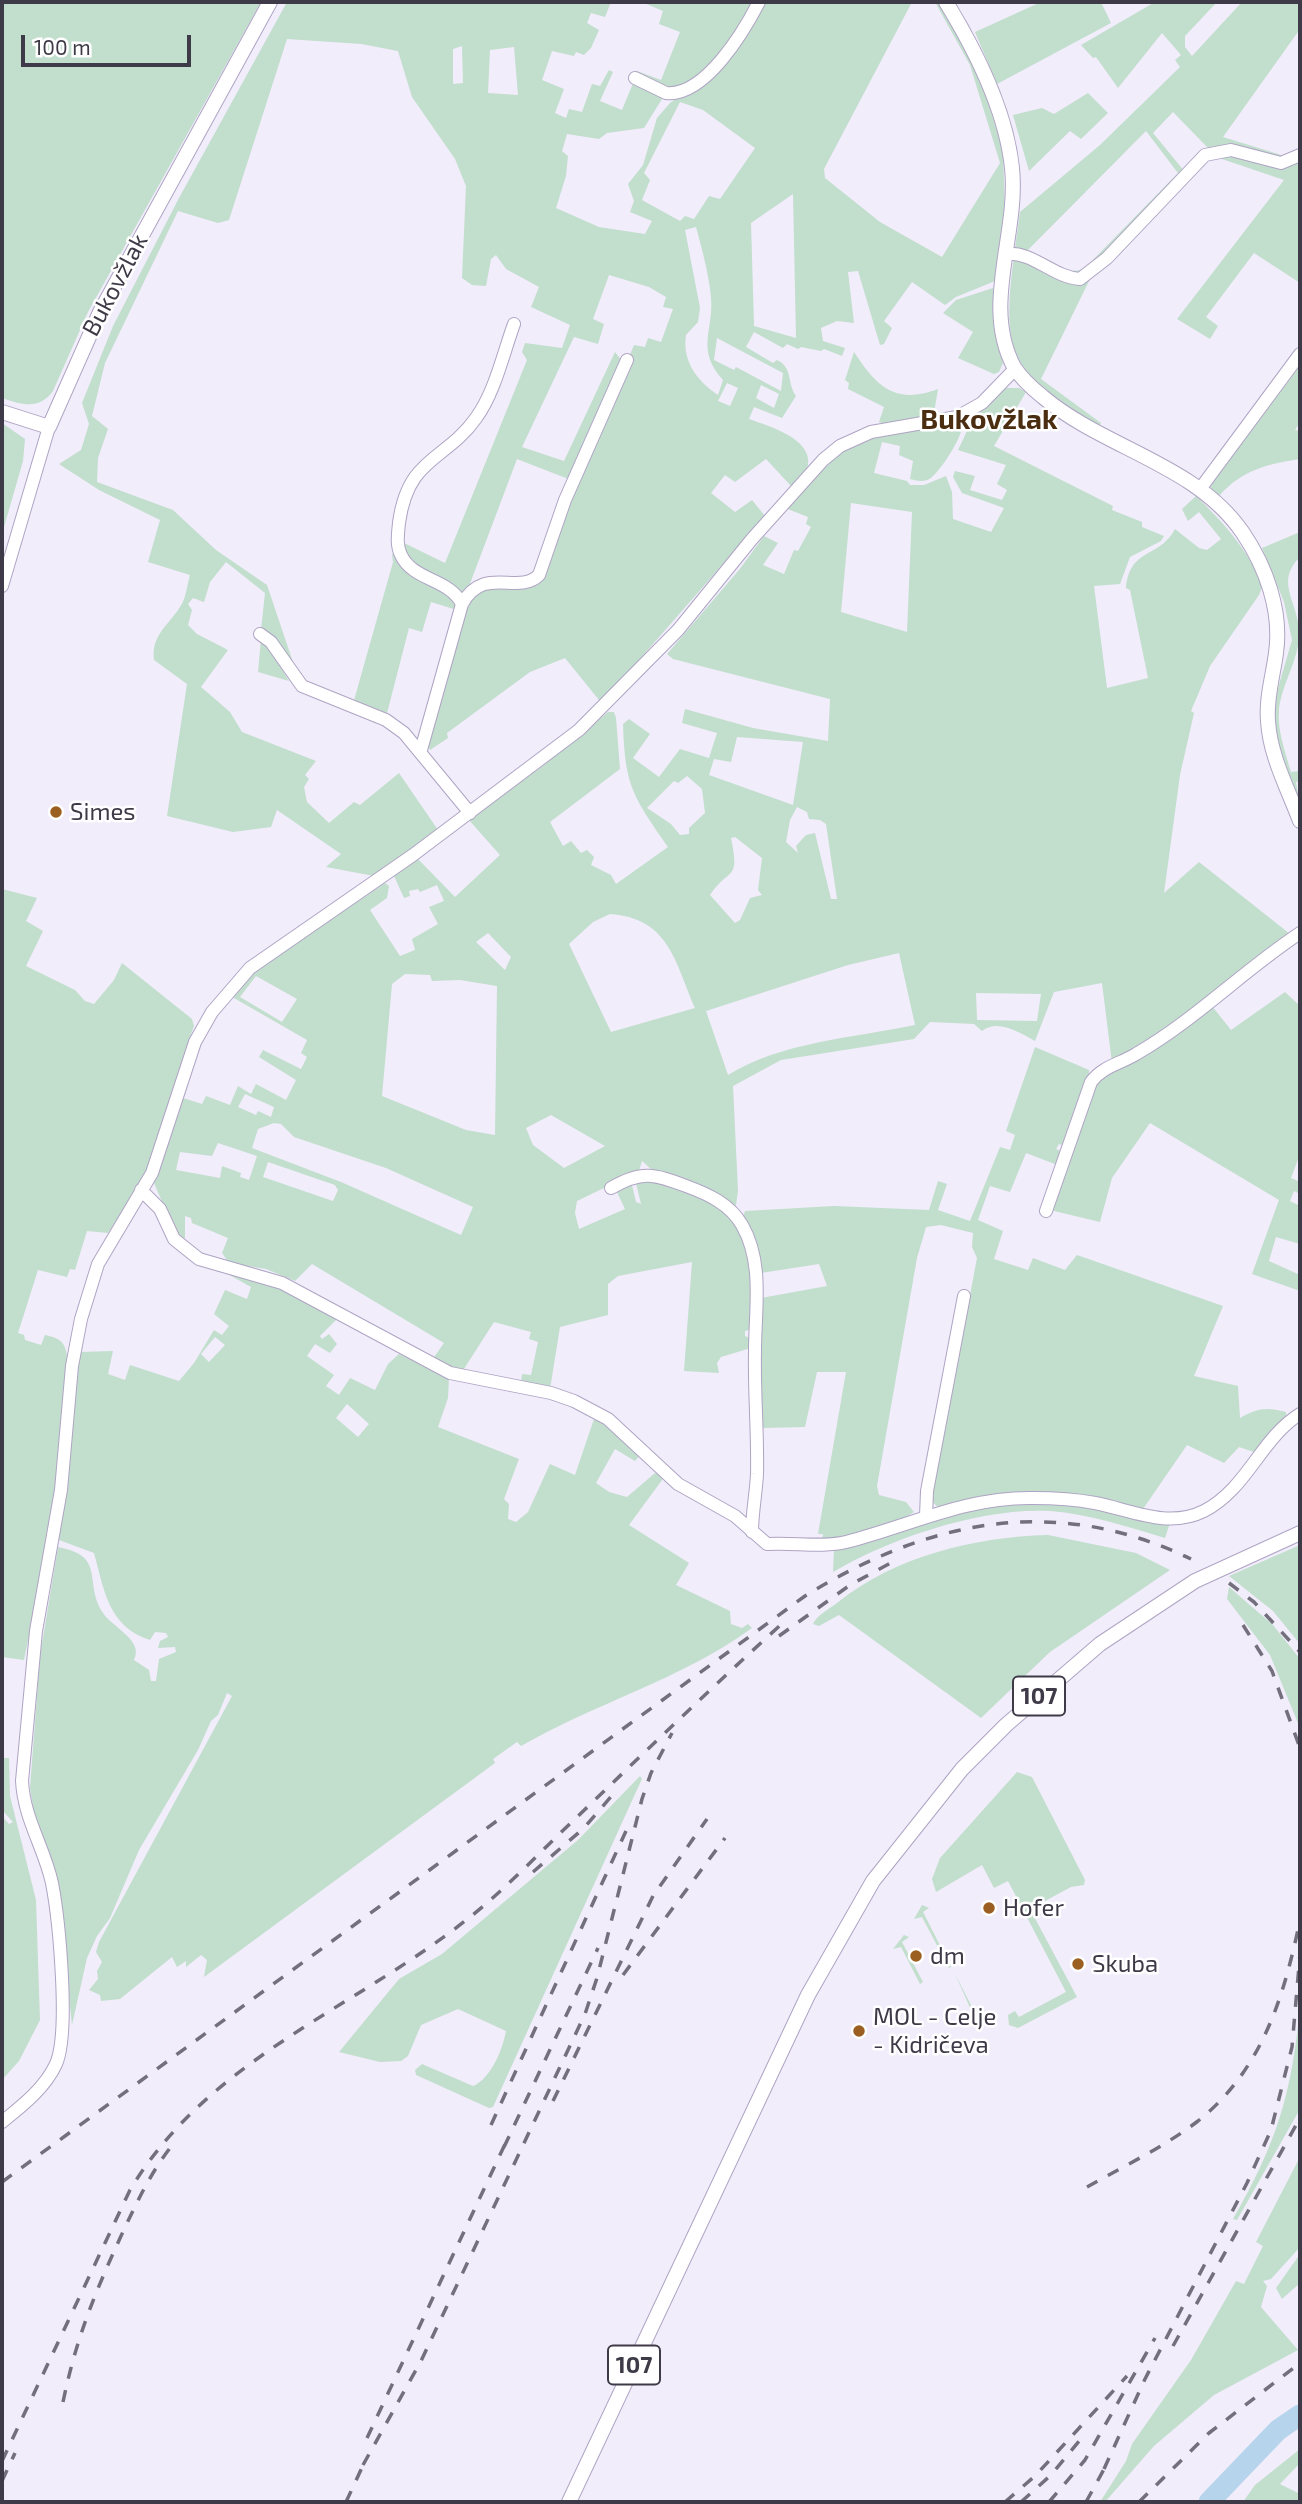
<!DOCTYPE html>
<meta charset="utf-8">
<style>
body{margin:0}
#map{position:relative;width:1302px;height:2504px;overflow:hidden;background:#f1edfb;font-family:"Exo 2",sans-serif}
canvas{display:block}
.frame{position:absolute;inset:0;border:4px solid #3f3a47;pointer-events:none}
.scale{position:absolute;left:21px;top:35px;width:170px;height:32px;box-sizing:border-box;border:4px solid #3f3a47;border-top:0;padding-left:9px;font-size:21px;line-height:24px;white-space:nowrap;color:#3f3a47;-webkit-text-stroke:5px #fff;paint-order:stroke}
</style>
<div id="map">
<canvas width="1302" height="2504"></canvas>
<div class="frame"></div>
<div class="scale">100 m</div>
</div>
<script>
const ctx = document.querySelector('canvas').getContext('2d');
ctx.lineJoin = 'round';
function paint(path, color) { ctx.fillStyle = color; ctx.fill(path, 'evenodd'); }
function stroke(path, color, width, dash) { ctx.strokeStyle = color; ctx.lineWidth = width; ctx.lineCap = dash ? 'butt' : 'round'; ctx.setLineDash(dash || []); ctx.stroke(path); }
function write(font, color, halo, rows, align = 'center') {
  ctx.font = font + ' "Exo 2",sans-serif'; ctx.lineWidth = 5; ctx.setLineDash([]); ctx.textBaseline = 'middle'; ctx.strokeStyle = halo; ctx.fillStyle = color; for (const [text, x, y, turn = 0] of rows) {
    ctx.save(); ctx.translate(x, y); ctx.rotate((+turn || 0) * Math.PI / 180); ctx.textAlign = isNaN(turn) ? turn : align; if (halo) ctx.strokeText(text, 0, 0); ctx.fillText(text, 0, 0); ctx.restore();
  }
}
const green = new Path2D(`
 M2,2H261L88,312L53,391C39,410 23,405 2,398Z
 M287,2H611L605,17L591,13L587,23L599,30L591,48L584,55L576,52L574,56L552,51L542,80L564,89L555,113L566,118L569,109L582,112L592,84L600,86L609,70L613,72L600,101L622,110L634,81L660,94L662,99L644,128L607,133L599,139L567,134L562,151L568,156L566,176L556,208L599,227L645,234L652,221L630,212L634,201L628,184L643,165L657,118L671,102L693,88L762,2H912L824,169L825,178L880,222L942,257L1000,163L970,65L935,2H940L983,85L1003,151L1005,211L995,281L956,297L945,305L912,282L884,321L892,328L884,344L880,345L858,271L848,272L854,323L837,321L821,328L823,341L845,348L842,356L824,349L821,351L801,347L798,349L787,344L783,348L754,332L746,347L773,363L777,360C793,367 787,384 796,396L782,418L754,407L749,419C768,426 812,438 808,465C807,472 796,481 791,486L766,459L735,482L725,475L711,493L735,512L752,500L765,516L604,700H599L565,658L530,672L447,733L448,738L430,750L428,746L464,607L474,591L528,583L559,526L634,345L645,347L648,338L661,342L673,309L663,307L666,297L649,287L609,275L593,319L604,324L598,344L574,337L522,447L564,461L615,352L623,362L571,480L517,459L468,589L462,595L416,570L400,541L445,563L527,360L522,352L525,343L562,348L570,325L531,307L539,287L506,269L496,255L491,259L486,286L472,285L462,278L466,186L455,159L412,97L398,51L361,44L287,39L229,220L218,223L178,211L105,363L92,416L108,429L98,458L97,482L173,510L216,550L267,585L296,671L261,630L265,593L226,562L210,582L204,602L193,598L188,604L192,610L188,625L197,634L228,650L201,687L230,712L242,732L316,761L305,775L309,779L304,787L307,802L329,823L354,802L360,805L399,773L438,830L374,876L326,867L341,854L277,810L271,827L233,832L167,816L187,684L154,660C151,635 168,626 180,607C186,599 187,585 190,575L148,562L160,520L99,490L59,464L81,450L89,424L82,403L113,326L179,198ZM462,46L463,83L453,84V49ZM514,47L518,95L488,93L490,50ZM680,102L703,110L755,148L720,199L709,196L694,219L685,216L680,221L642,200L650,180L644,173ZM793,194L796,337V338L754,326L751,223ZM696,227C702,249 709,275 711,297C714,331 695,349 723,380L718,395C697,381 682,361 686,335L698,322L700,308L685,230ZM717,338L783,373L781,391L736,367L734,370L714,360ZM727,383L738,388L730,406L718,401ZM761,385L779,394L774,408L756,398Z
 M642,2H756L746,22L702,75L671,91L635,75L637,71L661,80L680,32L659,24L663,11Z
 M1041,2H1101L1111,23L997,84L975,32Z
 M1155,2H1217L1185,36V47L1192,56L1242,2H1300V29L1223,137L1291,158L1282,160L1209,149L1173,112L1153,133L1185,172L1133,227L1078,275L1069,271L1083,270L1178,173L1146,131L1026,252L1015,248L1020,212L1100,145L1180,67L1175,60L1181,55L1162,33L1118,88L1096,57L1093,58L1081,45Z
 M1088,93L1108,113L1081,139L1070,131L1029,171L1013,115L1042,108L1054,114Z
 M1217,154L1300,158V283L1254,253L1206,317L1218,326L1210,339L1177,319L1284,180L1219,158Z
 M1014,256L1091,277L1041,379L1101,423L1099,427C1014,372 1000,360 1014,256Z
 M993,288L995,329L1003,363L999,372L994,374L958,358L973,332L943,313L956,300Z
 M854,352C877,387 895,405 938,389L933,419L884,424L879,422L884,407L848,389L849,383L845,380Z
 M1300,359V422L1295,430L1300,431V459C1267,464 1242,470 1219,496L1210,489L1212,484Z
 M1005,388H1019L1026,392L994,446L1113,506L1112,510L1142,522V527L1164,536L1161,541L1130,557L1120,584L1094,586L1107,688L1148,678L1130,590L1126,588C1130,547 1159,559 1175,529L1199,548L1207,550L1221,539L1199,512L1188,521L1182,509L1196,496C1224,523 1247,549 1263,585L1259,595L1210,666L1191,711L1194,713L1180,775L1164,893L1199,862L1290,934L1168,1029L1112,1063L1102,983L1054,992L1035,1041C1021,1033 997,1018 982,1031L974,1024L930,1022L914,1039L781,1060L733,1086L738,1191L735,1212L708,1192L652,1170L642,1161L639,1171L577,1201L575,1213L579,1229L625,1209L616,1190L631,1181L636,1202L641,1204L635,1179C652,1177 666,1183 683,1188C758,1212 750,1264 753,1329L745,1331V1336L752,1339L751,1348L721,1357L717,1363L719,1373L684,1371L692,1262L618,1276L608,1284V1315L560,1327L550,1389L521,1383L522,1374L531,1375L538,1342L529,1339L531,1332L494,1322L462,1372L432,1360L444,1343L312,1264L295,1281L266,1269L229,1263L222,1253L228,1238L192,1223L191,1218L185,1216V1238L178,1239L154,1183L183,1098L202,1104L206,1096L230,1105L238,1086L251,1094L256,1084L286,1100L296,1080L259,1057L263,1050L301,1069L307,1057L301,1053L307,1040L234,998L233,995L252,973L385,883L389,886L387,898L370,910L400,956L415,950L412,939L438,924L429,907L444,901L437,885L420,892L418,889L409,891L410,896L404,898L394,876L417,858L455,897L500,855L468,819L540,768L608,712H614L616,718L620,769L550,822L563,846L571,841L581,853L587,850L594,857L591,865L611,875L616,884L668,847C633,796 625,787 623,724L629,719L650,734L633,758L659,777L680,749L709,758L717,733L682,723L685,709L753,728L828,741L830,699L673,659L667,654L739,570L764,536L778,543L763,565L784,574L794,550L798,551L811,527L806,524L808,517L785,508L842,451L877,435L963,421C964,435 943,467 932,477C925,483 918,481 910,479L913,461L899,455L900,446L882,442L874,473L907,481L910,485H924L946,476L952,492L953,519L991,532L1004,508L962,493L953,477L955,471L975,476L970,490L1002,500L1007,490L997,484L1006,465L958,450L975,414ZM851,503L912,512L907,632L841,612ZM737,737L803,742L793,805L709,775L714,759L731,762ZM687,776L702,789L705,813L689,828V834L680,835L671,824L647,808L674,781L678,783ZM797,807L807,812L809,819L820,820L826,824L837,899H831L815,833L806,835L796,846L798,853L786,842L790,820ZM735,837L762,858L758,890L762,895L750,898L740,920L735,923L710,895C730,866 740,882 731,838ZM610,914C669,918 675,962 695,1008L611,1032L569,944L593,922ZM488,933L511,957L505,970L476,942ZM899,953L915,1025C853,1038 781,1042 728,1075L706,1011L848,965ZM405,974L430,975L432,981L460,980L497,986L495,1135L466,1130L382,1096L392,984ZM256,976L297,999L282,1022L240,997ZM976,993L1041,994L1037,1021L977,1020ZM245,1094L274,1107L271,1117L258,1111L256,1115L238,1107ZM551,1115L605,1146L564,1168L533,1145L526,1128ZM274,1123L281,1124L294,1137L386,1168L473,1207L461,1235L341,1182L252,1148L258,1129ZM218,1143L257,1156L249,1180L240,1177L241,1173L222,1166L220,1178L176,1170L180,1152L212,1156ZM268,1162L335,1185L338,1190L333,1201L263,1177Z
 M2,423L25,439L23,461L2,534Z
 M1300,532V557C1273,583 1301,604 1299,636C1298,661 1282,684 1279,709C1277,730 1285,751 1291,772L1300,771V781L1296,782L1300,805L1276,737L1273,705L1292,640L1284,602L1262,548Z
 M392,554H397L452,592L457,610L431,602L422,632L409,628L386,717L353,704L393,562Z
 M261,639L266,642L289,681L258,672Z
 M2,889L37,898L26,921L43,931L26,966L75,990L85,1001L94,1004L114,980L122,963L192,1019L194,1026C176,1072 168,1122 148,1167C138,1191 122,1212 108,1233L87,1231L75,1270L70,1269L67,1277L38,1270L18,1333L24,1335L25,1340L41,1345L45,1335C59,1338 65,1341 67,1356L52,1521L24,1660L2,1657Z
 M1285,992L1300,1006V1154L1291,1178L1300,1182V1194L1294,1191L1290,1201L1300,1206V1244L1276,1237L1269,1261L1300,1275V1291L1252,1274L1279,1200L1150,1123L1112,1178L1100,1222L1050,1210L1094,1083L1212,1006L1231,1030Z
 M1035,1047L1089,1070V1075L1068,1147L1059,1144L1056,1149L1065,1153L1060,1166L1026,1153L1010,1192L990,1186L978,1220L1003,1231L994,1259L1028,1270L1033,1258L1065,1270L1077,1255L1223,1306L1194,1376L1238,1386L1240,1418C1258,1408 1266,1407 1286,1412V1417L1268,1434L1254,1452L1239,1447L1224,1463L1187,1445L1143,1509L1098,1501L938,1507L931,1501L977,1258L972,1247L973,1233L941,1225L926,1227L917,1258L877,1486L879,1495L906,1502L914,1512C887,1530 854,1535 822,1540L823,1534H818L846,1372H817L805,1427L761,1428V1298L827,1286L819,1264L761,1273L742,1220L745,1211L834,1206L929,1210L938,1181L947,1184L938,1210L970,1221L1000,1147L1010,1150L1015,1135L1006,1131Z
 M224,1272L272,1284L337,1319L320,1336L322,1339L329,1334L337,1344L330,1353L315,1344L307,1356L334,1375L326,1386L339,1395L350,1378L375,1390L388,1364L399,1354L449,1377L448,1398L438,1427L519,1459L504,1499L509,1504L508,1519L516,1522L528,1512L550,1464L575,1475L595,1416L641,1454L635,1461L615,1449L596,1483L609,1492L627,1497L655,1473L665,1476L629,1525L689,1563L676,1585L730,1611L731,1624L742,1628L748,1624L752,1628C682,1679 596,1703 521,1746L517,1742L493,1759L495,1763L204,1977L207,1960L201,1955L186,1967V1961L177,1967L172,1957L120,1999L101,2001L100,1995L89,1990L98,1979L97,1971L102,1962L96,1952L99,1942L232,1696L227,1693L218,1715L211,1721L198,1750L139,1850L110,1918L97,1936L87,1958L72,2025L57,1880L34,1814L30,1788L40,1656L58,1547C107,1556 83,1582 103,1613C113,1628 144,1640 134,1660L149,1670L151,1681H156L159,1659L176,1652L175,1647L158,1648L160,1641L168,1637L166,1633L155,1632L150,1640C108,1627 104,1589 94,1553L59,1540L80,1352L113,1351L108,1374L125,1380L130,1365L179,1381L194,1363L214,1330L222,1335L229,1326L214,1314L225,1290L247,1299L251,1287ZM215,1337L225,1345L209,1362L201,1354ZM347,1404L369,1424L358,1437L336,1418Z
 M1068,1503L1170,1523L1165,1538C1128,1527 1090,1514 1050,1511C983,1507 890,1538 833,1572L834,1548L990,1504Z
 M1048,1535L1136,1553L1170,1570L1050,1652L981,1718L839,1615L819,1626L813,1624C817,1615 829,1609 837,1603C895,1556 975,1537 1048,1535Z
 M1300,1545V1644L1273,1611L1229,1576Z
 M1229,1587L1273,1625L1300,1659V1728L1270,1655L1227,1599Z
 M2,1758H9L10,1796L36,1900L40,2020L19,2061L2,2080V1883L4,1878L2,1875V1816L9,1824L13,1822L2,1810Z
 M1017,1772L1032,1777L1085,1880L1084,1885L1071,1887L1030,1909L1077,1997L1018,2028L1009,2025L1008,2015L1015,2011L1019,2017L1066,1992L1008,1881L994,1888L982,1865L936,1892L932,1879L940,1858Z
 M640,1776L642,1779L635,1794L493,2107L489,2108L416,2075L415,2070L422,2064L473,2086C491,2079 503,2048 506,2031L458,2009L421,2025L408,2056L401,2061L380,2062L339,2052L399,1979L442,1954L578,1840Z
 M922,1905L929,1908L923,1912L951,1967L949,1968L922,1917L914,1919Z
 M904,1935L909,1937L902,1942L923,1982L920,1984L901,1947L893,1949Z
 M955,1974L974,2011L984,2009L982,2015L972,2020L966,2017L972,2012Z
 M1300,2008V2109L1237,2220L1233,2219C1277,2142 1291,2096 1300,2008Z
 M1300,2157V2247L1271,2279L1263,2281L1267,2286L1261,2307L1298,2350L1214,2395L1154,2446L1105,2502H1100L1126,2461L1132,2444L1191,2360L1236,2281L1244,2284L1263,2246L1256,2242Z
 M1300,2254V2283L1282,2299L1276,2288Z
 M1300,2449V2463L1280,2484L1300,2494V2502H1243L1255,2485Z`);
const river = new Path2D(`
 M1209,2502L1278,2430L1300,2415`);
const minor = new Path2D(`
 M635,78L666,93C705,97 744,31 759,2
 M1006,254C1033,251 1052,277 1080,279L1107,258L1205,155L1231,150L1281,163L1300,155
 M1200,489L1300,354
 M2,586L49,427
 M462,604C449,578 413,581 401,555C396,545 398,534 399,523C408,456 446,461 476,418C495,392 503,354 514,324
 M260,634L271,642L302,686L386,720L404,733L470,813
 M421,750L462,604C484,564 518,596 539,575L565,500L627,360
 M611,1188C642,1170 654,1174 686,1186C708,1194 730,1204 742,1225C764,1263 755,1309 755,1351C754,1392 758,1433 757,1474C756,1494 752,1513 752,1532
 M141,1190L160,1209L174,1239L199,1259L282,1283L450,1373L551,1393L574,1401L608,1419L678,1484L735,1516L767,1544C793,1542 821,1548 846,1542C909,1526 965,1497 1032,1498C1053,1498 1074,1499 1095,1503C1131,1510 1168,1529 1204,1511C1247,1489 1261,1438 1300,1414
 M1046,1211L1091,1082C1103,1066 1120,1064 1136,1054C1195,1020 1244,970 1300,933
 M926,1516L927,1491L964,1296
 M2,2122C22,2106 45,2088 56,2064C70,2032 59,1920 52,1883C44,1847 24,1819 22,1781L36,1631L61,1490L72,1366L81,1319L98,1264L152,1173L195,1042L212,1012L250,968L413,855L579,730L678,630L752,539L823,460L840,446L871,432L957,417L982,403L1015,369`);
const major = new Path2D(`
 M946,2C976,51 1006,110 1012,168C1019,234 981,305 1014,367C1021,378 1033,389 1043,397C1105,449 1196,464 1243,533C1266,567 1282,611 1276,653C1273,676 1266,698 1268,721C1270,756 1288,789 1300,821
 M2,412L49,427L100,312L270,2
 M569,2502L808,1995L873,1881L962,1769L1006,1725L1100,1644L1195,1581L1300,1533`);
const rail = new Path2D(`
 M1229,1583L1254,1602L1300,1652
 M1243,1625L1272,1671L1300,1748
 M779,1636L850,1585L896,1560
 M533,1872L584,1828L615,1792
 M623,1975L725,1838
 M553,2101L653,1896L707,1819
 M491,2125L626,1831
 M504,2147L598,1948
 M2,2182L805,1596C930,1519 1056,1494 1191,1559
 M1087,2187C1124,2166 1164,2147 1198,2121C1262,2070 1284,1997 1300,1920
 M1173,2346L1300,2118
 M63,2402C76,2339 94,2295 121,2236C136,2204 151,2171 174,2143
 M367,2438L507,2140
 M2,2461L130,2190C208,2060 350,2011 465,1921C505,1890 540,1852 577,1817C646,1751 714,1685 785,1621
 M363,2465L421,2361L585,2014L597,1978L642,1799L651,1773L672,1733
 M1104,2469L1145,2379L1247,2183L1271,2130L1292,2047L1300,1954
 M2,2481L15,2453
 M346,2502L366,2459
 M1005,2502L1035,2476L1127,2376
 M1021,2502L1051,2475L1085,2434
 M1049,2502L1085,2460L1155,2338
 M1086,2502L1108,2462
 M1139,2502L1209,2433L1300,2363`);
const markers = [
 [56,812,7,"#9b6021"],
 [989,1908,7,"#9b6021"],
 [916,1956,7,"#9b6021"],
 [1078,1964,7,"#9b6021"],
 [859,2031,7,"#9b6021"]
];
const shields = [
 [1039,1696,52],
 [634,2365,52]
];
const shieldNames = [
 ["107",1039,1696],
 ["107",634,2365]
];
const streetNames = [
 ["Bukovžlak",115,285,-62]
];
const poiNames = [
 ["Simes",70,812],
 ["Hofer",1003,1908],
 ["dm",930,1956],
 ["Skuba",1092,1964],
 ["MOL - Celje",873,2017],
 ["- Kidričeva",873,2045]
];
const quarterNames = [
 ["Bukovžlak",989,420]
];
paint(green, '#c2decd');
stroke(river, '#b6d4ec', 21);
stroke(minor, '#afa4c4', 14);
stroke(major, '#afa4c4', 16);
stroke(minor, '#fff', 12);
stroke(major, '#fff', 14);
stroke(rail, '#746f7d', 3.5, [12, 12]);
for (const [x, y, r, color] of markers) { const dot = new Path2D(); dot.arc(x, y, r, 0, 2 * Math.PI); ctx.fillStyle = color; ctx.fill(dot); stroke(dot, '#fff', 2.5); }
for (const [x, y, w] of shields) { const box = new Path2D(); box.roundRect(x - w / 2, y - 19.5, w, 39, 5); ctx.fillStyle = '#fff'; ctx.fill(box); stroke(box, '#3f3a47', 2); }
write('bold 23px', '#3f3a47', null, shieldNames);
write('24px', '#3f3a47', '#fff', streetNames);
write('24px', '#3f3a47', '#fff', poiNames, 'left');
write('bold 28px', '#4b2e11', '#fff', quarterNames);
</script>
